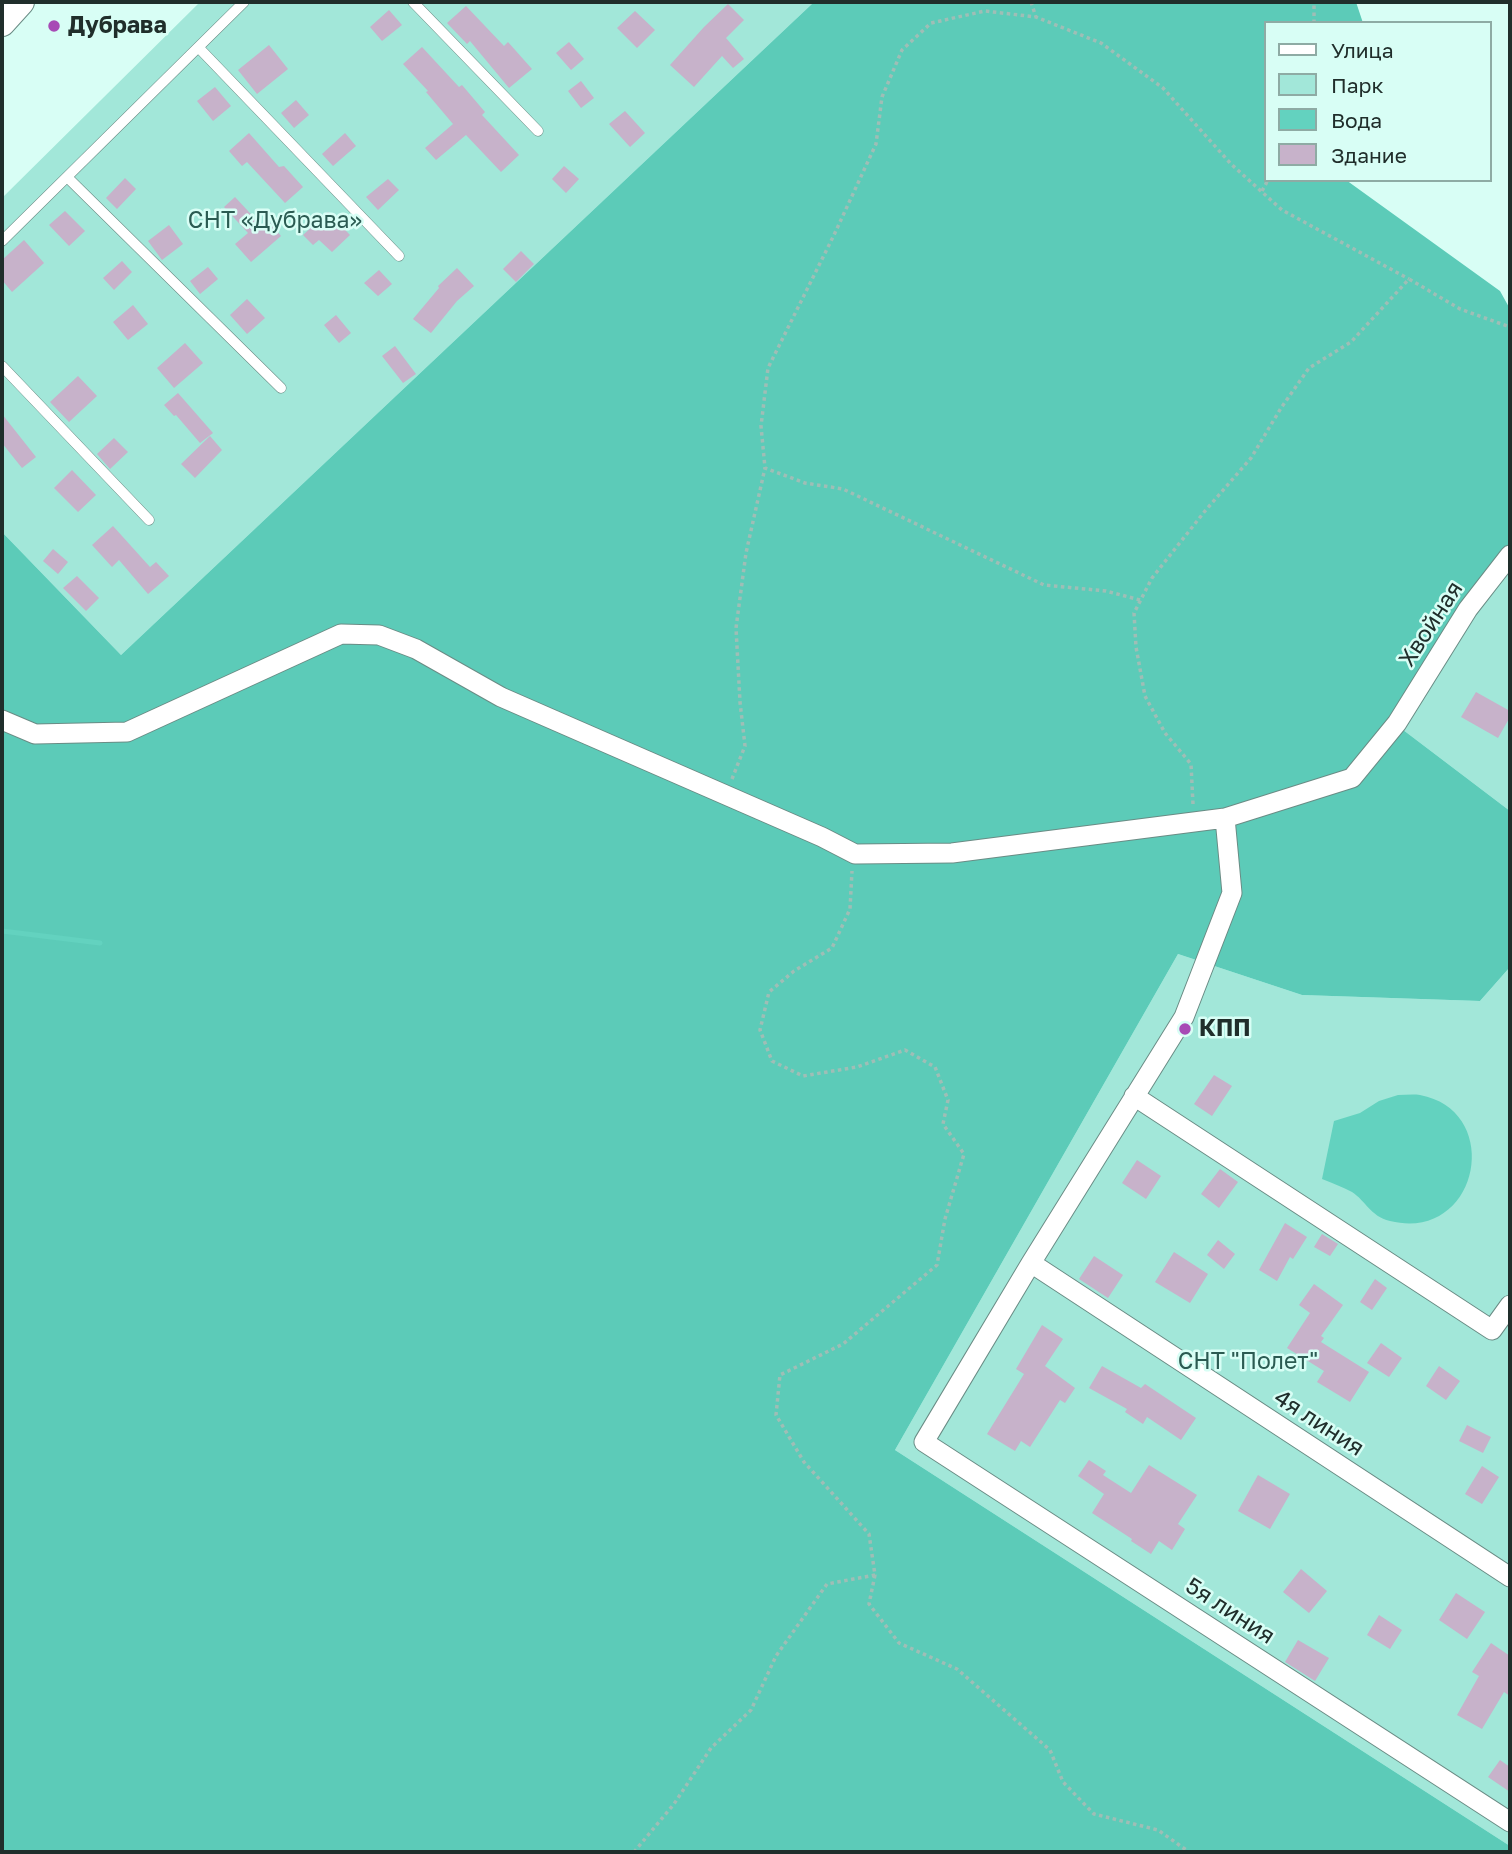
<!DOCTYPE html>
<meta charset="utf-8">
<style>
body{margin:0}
#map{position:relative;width:1512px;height:1854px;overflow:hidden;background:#d8fef5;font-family:"Golos Text",sans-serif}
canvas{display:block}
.frame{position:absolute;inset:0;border:4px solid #202e2b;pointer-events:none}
.legend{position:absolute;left:1264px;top:21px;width:228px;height:161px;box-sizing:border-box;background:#d8fef5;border:2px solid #8eaba4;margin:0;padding:9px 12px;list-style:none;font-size:21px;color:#202e2b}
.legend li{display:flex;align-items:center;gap:14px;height:35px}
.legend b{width:35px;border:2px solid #8eaba4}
</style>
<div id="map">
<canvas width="1512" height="1854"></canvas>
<div class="frame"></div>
<ul class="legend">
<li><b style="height:9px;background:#fff"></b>Улица</li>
<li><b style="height:19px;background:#a2e7d9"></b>Парк</li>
<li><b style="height:19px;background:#63d2bf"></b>Вода</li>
<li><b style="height:19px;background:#c7b2ca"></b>Здание</li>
</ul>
</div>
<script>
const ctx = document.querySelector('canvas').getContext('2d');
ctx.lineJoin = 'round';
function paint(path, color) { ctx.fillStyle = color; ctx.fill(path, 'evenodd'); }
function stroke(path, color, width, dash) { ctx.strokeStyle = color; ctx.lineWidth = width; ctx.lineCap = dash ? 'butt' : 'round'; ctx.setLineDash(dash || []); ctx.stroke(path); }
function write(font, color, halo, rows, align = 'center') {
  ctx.font = font + ' "Golos Text",sans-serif'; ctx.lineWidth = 5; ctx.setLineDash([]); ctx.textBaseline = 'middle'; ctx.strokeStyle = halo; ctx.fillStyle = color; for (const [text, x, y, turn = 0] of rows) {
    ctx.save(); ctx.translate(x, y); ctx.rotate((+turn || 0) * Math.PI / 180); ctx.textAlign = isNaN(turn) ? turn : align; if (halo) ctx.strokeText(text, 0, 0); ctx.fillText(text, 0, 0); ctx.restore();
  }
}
const green = new Path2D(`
 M200,2H814L121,655L2,532V198Z
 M1510,562V811L1390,720Z
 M1178,954L1302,995L1480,1001L1510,967V1846L895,1450Z`);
const forest = new Path2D(`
 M814,2H1356L1363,23H1265V180H1346L1500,291L1510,309V562L1390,720L1510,811V967L1480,1001L1302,995L1178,954L895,1450L1510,1846V1852H2V532L121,655Z`);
const water = new Path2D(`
 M1398,1095C1405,1095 1413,1094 1420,1095C1505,1111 1479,1243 1390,1221C1370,1216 1366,1201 1352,1192C1343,1187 1332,1183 1322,1179L1334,1121L1360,1113L1379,1101Z`);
const stream = new Path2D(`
 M2,931L100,943`);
const building = new Path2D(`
 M728,4L744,20L726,38L744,59L733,68L722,56L694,87L670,65L704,27Z
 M466,6L504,46L508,42L532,69L509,88L470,41L467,44L447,23Z
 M389,10L402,25L382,41L370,27Z
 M635,11L655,30L637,48L617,28Z
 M569,42L584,59L571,70L556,53Z
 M269,45L288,69L257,94L238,70Z
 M422,47L459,87L462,85L485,112L482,115L519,155L501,172L466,135L436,160L425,148L453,124L426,92L428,91L403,64Z
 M581,81L594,98L581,108L568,91Z
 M215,87L231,106L213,121L197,101Z
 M296,100L309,115L294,128L281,113Z
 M625,111L645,133L630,147L609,124Z
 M249,133L279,167L284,166L303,187L285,203L247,162L242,166L229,151Z
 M345,133L356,146L333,166L322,154Z
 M564,166L579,179L566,193L552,179Z
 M125,178L136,189L117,209L106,198Z
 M388,179L399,190L378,210L366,197Z
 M235,197L261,225L268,220L281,236L251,262L235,244L248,233L224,207Z
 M65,211L85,231L69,246L49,225Z
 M328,212L350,235L332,252L319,240L313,245L303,235Z
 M169,225L183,244L162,260L148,241Z
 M24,240L44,263L12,292L2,280V260Z
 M521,251L534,264L516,282L503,269Z
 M122,261L132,272L114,290L103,278Z
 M208,267L218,279L200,294L190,281Z
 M457,268L474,286L457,301L431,333L413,319L439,288L438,286Z
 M379,270L392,284L378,296L364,283Z
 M247,299L265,318L247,334L230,315Z
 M133,305L148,324L128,340L113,322Z
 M336,315L351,333L339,343L324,325Z
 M185,343L203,363L174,388L157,368Z
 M395,346L416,374L403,383L382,356Z
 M78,376L97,396L69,422L50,402Z
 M178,393L213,433L200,443L176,415L174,416L164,405Z
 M2,414L36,457L22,468L2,443Z
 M210,436L222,450L195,478L181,464Z
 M114,438L128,452L110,469L97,454Z
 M72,470L96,495L78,512L54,488Z
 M113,526L150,567L156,562L169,576L148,594L119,560L112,567L92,545Z
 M53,549L68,562L58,574L43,561Z
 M77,576L99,598L86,611L63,588Z
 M1476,692L1510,711V717L1498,738L1461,717Z
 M1214,1075L1232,1086L1212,1116L1194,1104Z
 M1137,1160L1161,1176L1146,1199L1122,1183Z
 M1220,1169L1238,1182L1219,1208L1201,1194Z
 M1285,1223L1307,1237L1293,1259L1290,1257L1277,1281L1259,1270Z
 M1322,1234L1338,1244L1330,1256L1314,1247Z
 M1218,1240L1235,1254L1224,1269L1207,1255Z
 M1174,1252L1208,1274L1190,1303L1155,1282Z
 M1094,1256L1123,1275L1108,1298L1079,1279Z
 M1375,1279L1387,1288L1372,1310L1360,1302Z
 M1314,1284L1343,1305L1321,1336L1324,1338L1321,1342L1369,1372L1350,1402L1317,1382L1324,1371L1287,1348L1310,1313L1299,1305Z
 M1042,1325L1063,1339L1045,1366L1075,1388L1065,1403L1060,1400L1030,1447L1021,1441L1015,1451L987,1434L1024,1374L1016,1369Z
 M1381,1343L1402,1358L1389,1377L1367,1363Z
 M1102,1366L1141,1388L1145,1384L1196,1418L1181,1440L1147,1417L1143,1424L1125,1412L1127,1409L1089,1388Z
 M1439,1366L1460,1381L1446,1400L1426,1386Z
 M1467,1425L1491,1437L1483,1453L1459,1441Z
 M1089,1460L1106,1471L1103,1475L1131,1493L1149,1465L1197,1495L1178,1524L1185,1529L1172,1550L1159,1541L1151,1554L1131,1541L1132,1539L1092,1513L1104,1494L1078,1476Z
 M1482,1466L1499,1477L1482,1504L1465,1494Z
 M1258,1475L1290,1494L1270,1529L1238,1511Z
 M1301,1569L1327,1591L1309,1613L1283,1592Z
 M1456,1593L1485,1612L1467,1639L1439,1620Z
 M1379,1615L1402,1630L1390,1649L1367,1635Z
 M1298,1640L1329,1658L1315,1681L1285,1662Z
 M1491,1643L1510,1656V1696L1504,1692L1482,1729L1457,1715L1479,1676L1472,1672Z
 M1500,1760L1510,1767V1792L1488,1777Z`);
const path = new Path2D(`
 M1031,2L1036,17
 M1314,23V2
 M1262,191L1268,180
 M1140,600L1106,591L1044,585L843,489L805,483L765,468L761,426L768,368L834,235L876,144L882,97L902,50L931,23L985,11L1036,17L1101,43L1163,88L1231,164L1282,210L1409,279
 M732,779L745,746L740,702L736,628L746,553L765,468
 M1193,804L1191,764L1165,733L1145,696L1136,647L1134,613L1152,578L1205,511L1251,458L1281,408L1309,368L1351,342L1409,279L1460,309L1510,327
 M875,1575L869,1604L899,1643L957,1669L1050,1750L1063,1782L1094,1814L1158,1830L1189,1852
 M634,1852L674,1804L711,1748L751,1710L776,1656L827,1584L875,1575L869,1534L804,1462L776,1415L780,1375L843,1344L937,1265L945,1219L964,1154L943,1124L948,1100L935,1067L905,1050L857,1067L803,1076L772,1061L760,1030L769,992L794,971L832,948L850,909L852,871`);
const lane = new Path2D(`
 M413,2L538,131
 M199,48L399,256
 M67,177L281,388
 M2,241L244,2
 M2,366L149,520`);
const street = new Path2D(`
 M2,720L35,734L127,732L341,634L379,635L416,649L501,697L822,837L855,854L952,853L1225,818L1352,778L1397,723L1468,609L1510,555
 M1225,818L1232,893L1184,1017L1031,1263L924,1442L1510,1822
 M1134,1096L1492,1330L1510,1305
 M1031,1263L1510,1577`);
const secondary = new Path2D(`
 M2,23L21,2`);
const markers = [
 [54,26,7,"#a74bb5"],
 [1185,1029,7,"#a74bb5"]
];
const poiNames = [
 ["Дубрава",68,26],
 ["КПП",1199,1029]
];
const parkNames = [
 ["СНТ «Дубрава»",275,221],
 ["СНТ \"Полет\"",1248,1362]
];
const streetNames = [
 ["Хвойная",1431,624,-57],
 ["4я линия",1319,1423,33],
 ["5я линия",1230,1611,33]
];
paint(green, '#a2e7d9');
paint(forest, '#5ccbb8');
paint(water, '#63d2bf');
stroke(stream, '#63d2bf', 5);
paint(building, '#c7b2ca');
stroke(lane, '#6a8c85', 11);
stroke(street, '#6a8c85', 21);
stroke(secondary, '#6a8c85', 28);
stroke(path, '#9fbeb6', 3.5, [3.5, 3.5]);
stroke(lane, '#fff', 10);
stroke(street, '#fff', 19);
stroke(secondary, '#fff', 26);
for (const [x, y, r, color] of markers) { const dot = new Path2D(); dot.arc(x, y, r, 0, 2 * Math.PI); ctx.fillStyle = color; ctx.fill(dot); stroke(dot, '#d8fef5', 2.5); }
write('bold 23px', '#202e2b', '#d8fef5', poiNames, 'left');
write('23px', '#2b5b52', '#d8fef5', parkNames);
write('23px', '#202e2b', '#d8fef5', streetNames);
</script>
